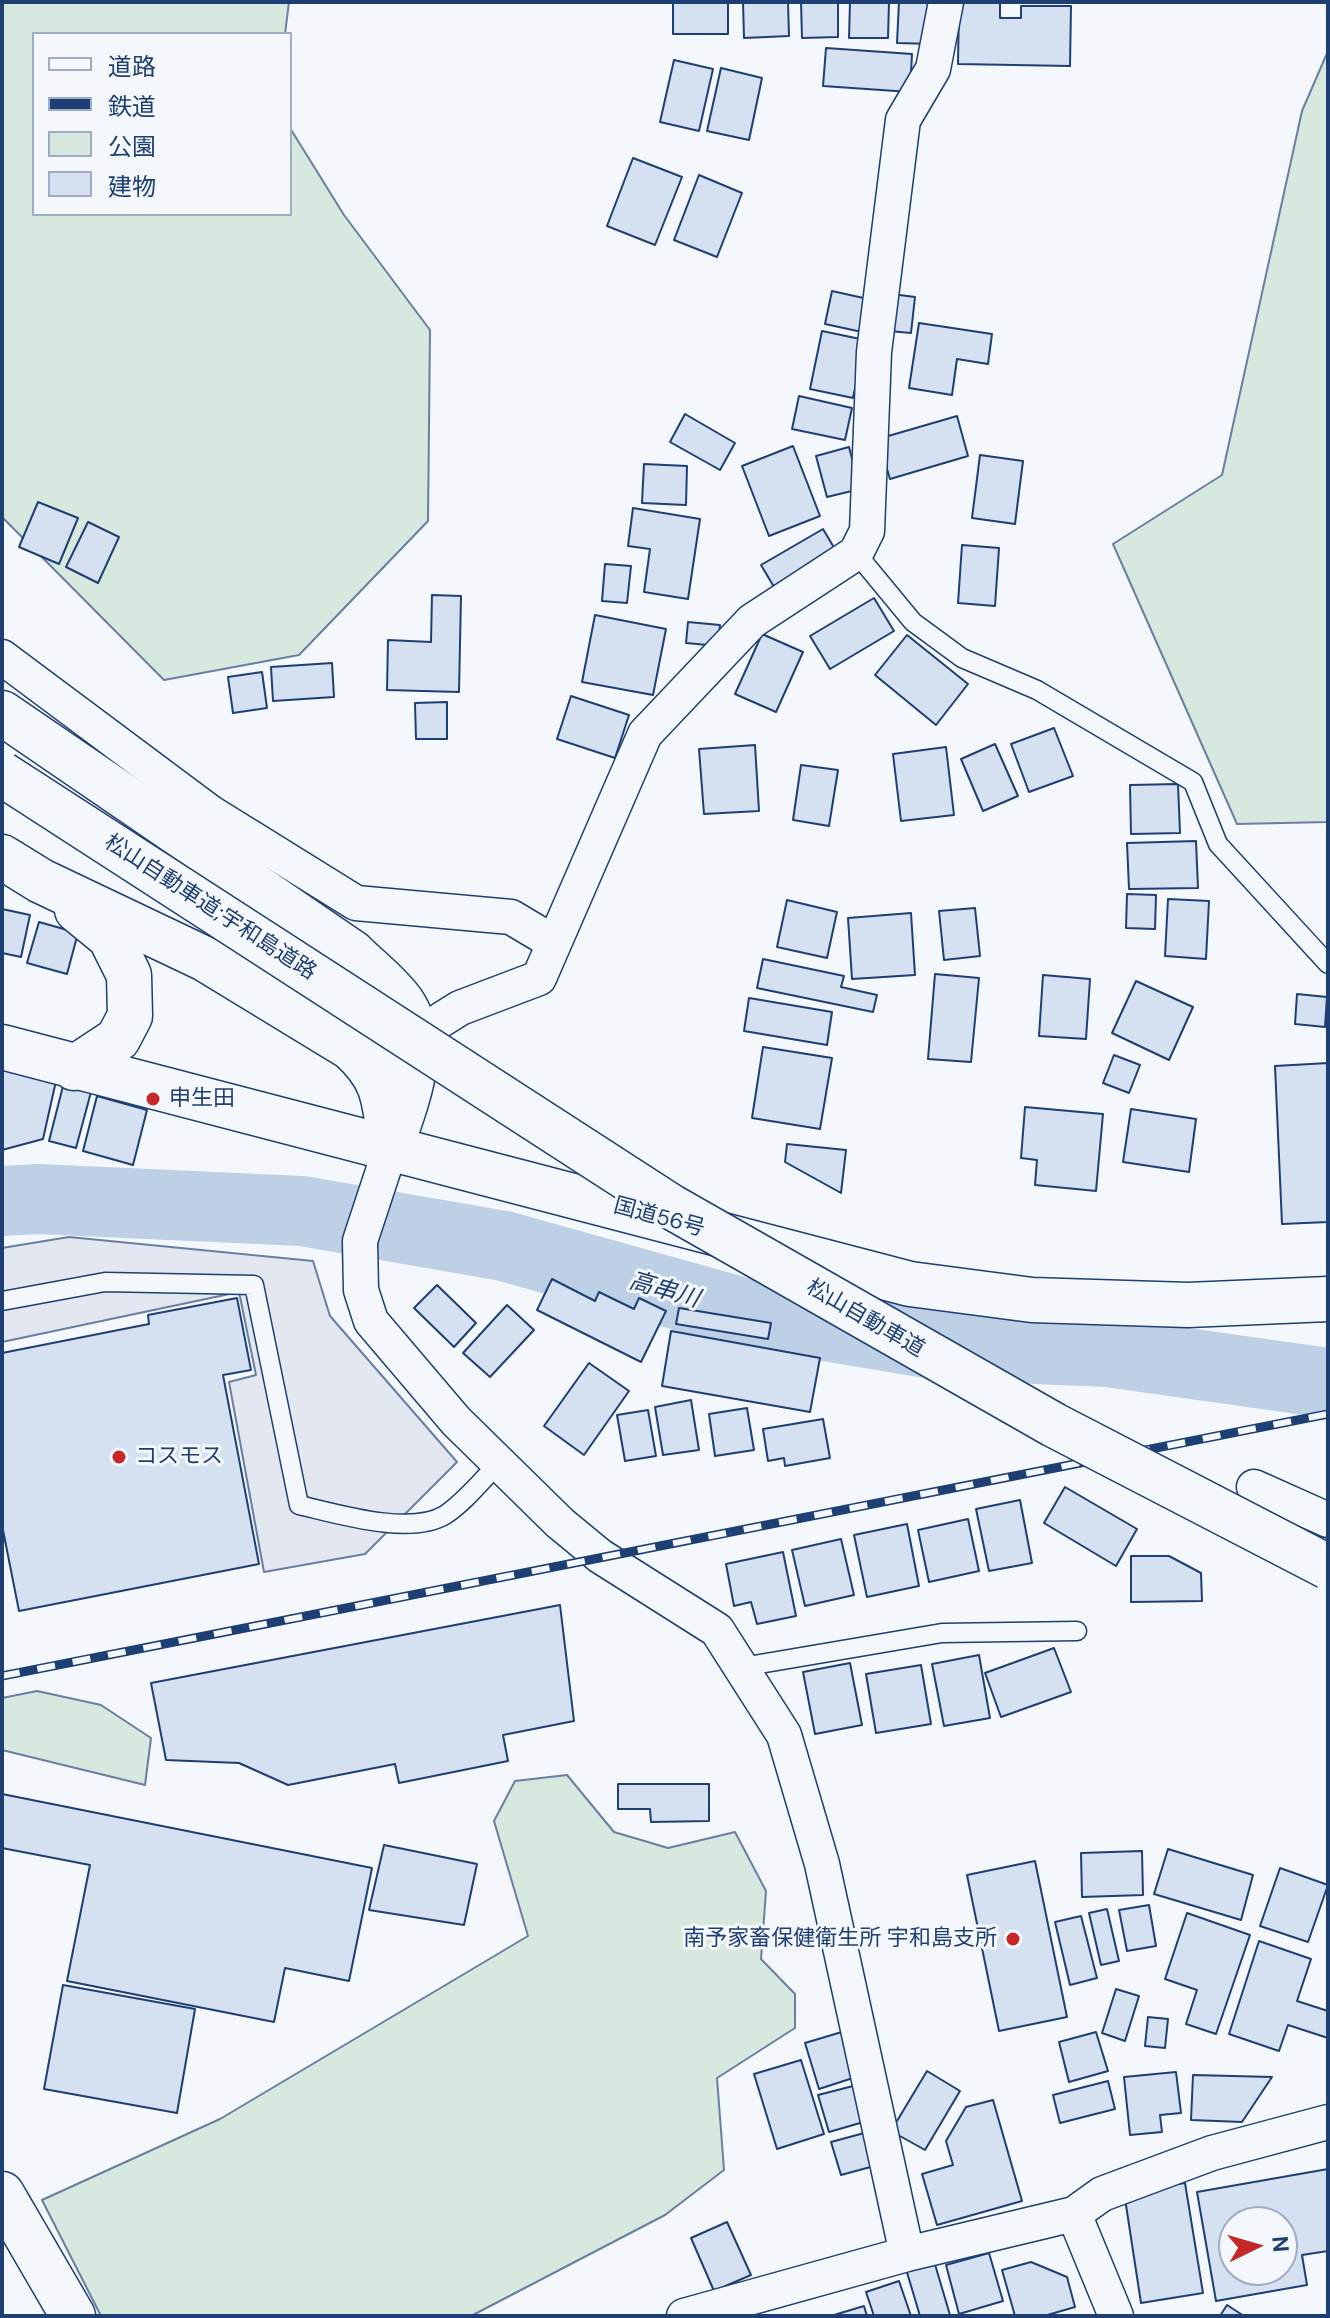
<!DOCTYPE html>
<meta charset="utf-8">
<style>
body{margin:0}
#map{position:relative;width:1330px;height:2318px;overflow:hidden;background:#f4f7fb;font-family:"DM Sans","Noto Sans JP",sans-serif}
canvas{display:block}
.frame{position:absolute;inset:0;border:4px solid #1d3f73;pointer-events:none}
.legend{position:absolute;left:32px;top:32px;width:260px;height:184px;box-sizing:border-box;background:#f4f7fb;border:2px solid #9eadc5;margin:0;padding:10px 14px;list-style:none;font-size:24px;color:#1d3f73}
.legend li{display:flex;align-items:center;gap:16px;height:40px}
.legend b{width:40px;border:2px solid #9eadc5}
.north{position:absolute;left:1218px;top:2206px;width:80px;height:80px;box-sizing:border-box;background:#f4f7fb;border:2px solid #9eadc5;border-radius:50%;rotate:85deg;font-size:22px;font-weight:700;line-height:32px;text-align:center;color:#1d3f73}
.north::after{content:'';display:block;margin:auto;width:28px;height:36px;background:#c62828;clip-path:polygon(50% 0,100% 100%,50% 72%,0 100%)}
</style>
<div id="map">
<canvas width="1330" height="2318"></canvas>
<div class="frame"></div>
<ul class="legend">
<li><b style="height:10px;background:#f4f7fb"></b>道路</li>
<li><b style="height:10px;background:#1d3f73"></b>鉄道</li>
<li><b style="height:22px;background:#d7e8df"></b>公園</li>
<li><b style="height:22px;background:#d5e0f0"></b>建物</li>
</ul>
<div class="north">N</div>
</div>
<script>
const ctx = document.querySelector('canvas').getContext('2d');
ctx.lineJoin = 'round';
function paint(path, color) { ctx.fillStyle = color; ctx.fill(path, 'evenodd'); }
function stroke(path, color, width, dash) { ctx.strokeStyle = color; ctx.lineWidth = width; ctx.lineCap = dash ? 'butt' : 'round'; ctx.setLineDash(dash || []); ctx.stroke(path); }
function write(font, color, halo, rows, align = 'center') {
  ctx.font = font + ' "DM Sans","Noto Sans JP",sans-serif'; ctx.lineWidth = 6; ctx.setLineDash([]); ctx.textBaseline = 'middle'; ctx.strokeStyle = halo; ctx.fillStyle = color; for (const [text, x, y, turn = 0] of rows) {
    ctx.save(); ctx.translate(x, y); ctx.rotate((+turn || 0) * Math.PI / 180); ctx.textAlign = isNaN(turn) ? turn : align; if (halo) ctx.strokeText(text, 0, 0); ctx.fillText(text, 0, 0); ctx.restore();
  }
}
const green = new Path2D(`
 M2,2H289L285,34H34V214H290V128L344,215L430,330L428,521L299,655L164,680L2,517Z
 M1328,51V822L1237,824L1113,544L1222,475L1302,111Z
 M37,1691L101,1705L151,1738L145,1785L2,1750V1698Z
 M567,1775L614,1832L668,1848L735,1832L766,1891L761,1959L795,1994V2028L717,2078L724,2170L665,2215L471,2316H101L42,2200L220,2119L528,1936L494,1821L515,1781Z`);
const parking = new Path2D(`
 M69,1237L313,1261L330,1316L457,1462L365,1554L264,1572L229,1382L256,1375L239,1292L2,1342V1248Z`);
const river = new Path2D(`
 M2,1201L38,1199L302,1211L504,1246L740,1312L939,1345L1108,1352L1328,1383`);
const building = new Path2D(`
 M673,2H728V34H673Z
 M743,2H788L789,36L744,38Z
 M801,2H838V37L802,38Z
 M850,2H889L888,38H849Z
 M899,2H935L933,44L897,43Z
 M959,2L1000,3V18H1021V6H1071L1070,66L958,64Z
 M826,48L912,54L910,92L823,86Z
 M674,60L713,69L699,131L660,122Z
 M721,68L762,78L749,140L707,131Z
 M633,158L682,177L655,245L607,226Z
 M699,175L742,193L717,257L674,240Z
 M832,291L868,299L862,332L825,324Z
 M892,294L915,297L911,333L889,331Z
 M919,323L992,334L988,364L957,359L952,395L909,388Z
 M822,331L865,340L853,398L810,389Z
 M799,396L852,408L845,440L792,429Z
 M685,414L735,443L720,470L670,442Z
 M957,416L968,456L890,479L878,439Z
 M793,446L820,516L769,536L742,466Z
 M849,447L860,489L827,497L816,456Z
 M980,455L1023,461L1015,524L972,518Z
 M644,464L687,466L686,505L642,503Z
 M38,502L78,518L59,564L19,547Z
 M633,508L700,519L688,599L644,592L650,549L628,546Z
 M88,522L119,537L98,583L66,567Z
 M823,529L839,556L777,592L761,565Z
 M962,545L999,548L995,606L958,603Z
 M605,564L631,566L627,603L602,601Z
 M432,595L461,596L459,692L387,690L388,640L431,642Z
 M874,598L894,631L830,669L810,636Z
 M595,615L666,629L653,695L582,682Z
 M688,622L720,625L718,646L686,643Z
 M762,634L803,652L776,712L735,694Z
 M907,635L968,684L936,725L875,675Z
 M332,663L334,697L273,701L271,667Z
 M262,672L267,708L233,713L228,677Z
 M571,696L629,715L615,758L557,739Z
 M447,702V739H416L415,703Z
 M1054,728L1073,776L1029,792L1011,744Z
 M995,744L1018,796L983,811L961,759Z
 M755,745L759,811L704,814L699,749Z
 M946,747L954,815L901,821L893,754Z
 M801,765L838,770L829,826L793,820Z
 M1178,784L1180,833L1131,834L1130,785Z
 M1196,841L1198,888L1129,889L1127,843Z
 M1127,894L1156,895L1155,929L1126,928Z
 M1168,899L1209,901L1206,959L1165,956Z
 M787,900L837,912L827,958L777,947Z
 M975,908L980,956L944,960L939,911Z
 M2,909L30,915L21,957L2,953Z
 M911,913L915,975L852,979L848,918Z
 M39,922L78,933L67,974L27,963Z
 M763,959L844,976L841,987L877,995L873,1012L757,988Z
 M935,974L979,978L971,1062L928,1059Z
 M1043,975L1090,979L1086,1039L1039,1036Z
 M1136,981L1193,1007L1169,1060L1112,1033Z
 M1297,994L1327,997L1325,1027L1295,1024Z
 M749,998L832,1012L827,1045L744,1031Z
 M763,1047L832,1058L820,1129L752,1118Z
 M1114,1055L1140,1065L1129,1093L1103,1083Z
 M1328,1063V1222L1282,1224L1275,1066Z
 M3,1069L56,1081L43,1139L2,1150Z
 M63,1086L91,1092L76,1148L49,1141Z
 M97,1096L147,1110L133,1165L83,1151Z
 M1025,1107L1103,1114L1096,1191L1035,1185L1037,1160L1021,1158Z
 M1131,1109L1196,1119L1189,1172L1123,1162Z
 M787,1144L846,1150L841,1193L785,1162Z
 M552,1279L595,1301L599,1292L634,1309L639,1298L666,1311L641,1362L537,1310Z
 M437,1285L476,1323L454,1347L414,1308Z
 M237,1298L251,1370L223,1375L259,1564L19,1611L2,1525V1353L149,1324L148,1315Z
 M507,1305L534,1330L490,1377L463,1353Z
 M679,1308L771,1323L768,1339L676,1324Z
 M671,1331L820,1358L810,1412L662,1386Z
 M589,1363L629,1391L584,1455L544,1426Z
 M691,1400L699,1450L663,1455L655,1407Z
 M747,1408L754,1450L715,1456L709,1414Z
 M648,1410L656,1456L625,1461L617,1415Z
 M823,1419L830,1458L785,1466L784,1458L768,1461L763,1429Z
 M1065,1487L1137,1529L1116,1566L1044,1523Z
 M1020,1500L1032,1563L989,1571L976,1509Z
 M968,1519L979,1571L929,1582L918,1530Z
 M907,1524L919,1586L867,1597L854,1535Z
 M841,1539L854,1595L805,1606L792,1550Z
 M783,1552L796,1616L757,1624L751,1602L734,1606L726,1564Z
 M1131,1556H1169L1201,1573L1202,1601L1131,1602Z
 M560,1605L574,1721L503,1735L508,1761L399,1783L395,1764L288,1785L239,1763L166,1760L151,1683Z
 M1054,1648L1071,1692L1001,1717L985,1673Z
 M979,1655L990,1718L944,1726L932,1664Z
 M850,1663L862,1725L815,1734L803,1672Z
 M921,1665L931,1724L876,1733L866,1674Z
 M618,1784H709V1821L651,1822L650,1809H618Z
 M2,1794L372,1868L349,1981L285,1968L274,2022L67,1981L90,1865L2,1848Z
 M384,1845L477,1864L464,1925L369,1910Z
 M1168,1849L1253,1875L1241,1920L1154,1894Z
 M1142,1851L1143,1895L1082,1897L1081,1853Z
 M1035,1861L1067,2017L999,2031L967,1875Z
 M1280,1868L1328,1885L1308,1942L1260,1926Z
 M1149,1905L1156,1946L1127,1951L1119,1910Z
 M1107,1909L1119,1961L1101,1965L1089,1913Z
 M1187,1913L1250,1935L1216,2034L1186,2024L1197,1990L1165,1979Z
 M1081,1916L1097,1978L1070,1985L1055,1922Z
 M1259,1941L1311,1959L1297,2001L1328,2011V2038L1288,2025L1279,2051L1229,2034Z
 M63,1985L195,2009L177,2113L44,2089Z
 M1116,1989L1139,1996L1125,2041L1102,2033Z
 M1148,2017L1168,2019L1165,2048L1145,2046Z
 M845,2031L859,2076L819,2089L805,2043Z
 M1096,2032L1108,2071L1069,2082L1059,2042Z
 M801,2060L824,2134L777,2149L754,2074Z
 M927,2071L960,2091L925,2150L891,2131Z
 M1176,2072L1181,2113L1160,2115L1162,2132L1130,2135L1124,2077Z
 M1193,2075L1272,2077L1242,2122L1191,2120Z
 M1108,2081L1115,2109L1060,2123L1053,2095Z
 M857,2085L867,2121L829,2132L818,2095Z
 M993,2100L1022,2201L937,2225L922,2174L953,2165L946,2141L966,2107Z
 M868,2132L878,2165L841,2175L831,2142Z
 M1328,2169V2251L1302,2255L1307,2285L1216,2301L1197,2192ZM1234,2222H1282V2270H1234Z
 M1185,2183L1203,2293L1141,2303L1124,2192Z
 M727,2222L751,2275L714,2291L691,2238Z
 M989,2253L1003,2301L959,2314L946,2265Z
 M934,2261L950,2315L920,2316L906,2269Z
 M1031,2262L1067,2277L1075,2307L1044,2316H1015L1002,2270Z
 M899,2281L911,2316H874L866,2292Z
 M1227,2305L1244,2316H1220Z
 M864,2306L867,2316H835L834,2315Z`);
const lane = new Path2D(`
 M856,553L913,622L962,658L1037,690L1193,782L1218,844L1328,964
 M2,1301L105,1282L254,1285L299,1505C338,1514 410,1536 445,1515C465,1502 482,1480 499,1463
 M742,1667L942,1633L1077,1631`);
const street = new Path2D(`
 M2,657L211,813L356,903L511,917L553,942
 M369,1065L460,1008L539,978L645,734L752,621L856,553L867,531L874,352L903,120L933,69L946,2
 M391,1147L360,1241L361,1290L371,1321L456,1421L560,1523L600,1556L717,1630L784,1735L822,1864L907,2254
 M1254,1487L1328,1520
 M1074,2214L1116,2316
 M684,2316L907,2254L1074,2214L1102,2194L1212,2153L1328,2122`);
const primary = new Path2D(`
 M2,2194L73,2316`);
const highway = new Path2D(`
 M2,713L353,953C368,968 389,984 402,1002C432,1044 405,1104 391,1147
 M2,857L41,881L205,959L351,1048C384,1078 384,1098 390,1141
 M2,1047L910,1284L1032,1300L1188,1305L1328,1299
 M74,1068L118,1039L130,1016L129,975L110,937L77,910`);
const rail = new Path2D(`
 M2,1676L1328,1414`);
const highwayBridge = new Path2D(`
 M2,774L670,1206L1054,1425L1328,1567`);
const markers = [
 [153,1099,8,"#c62828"],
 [119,1457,8,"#c62828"],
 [1013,1939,8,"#c62828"]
];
const streetNames = [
 ["松山自動車道;宇和島道路",210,908,33],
 ["国道56号",659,1218,15],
 ["松山自動車道",865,1319,30]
];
const poiNames = [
 ["申生田",169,1099],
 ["コスモス",135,1457],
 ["南予家畜保健衛生所 宇和島支所",997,1939,"right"]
];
const waterNames = [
 ["高串川",664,1291,16]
];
paint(green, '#d7e8df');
stroke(green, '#687fa3', 2);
paint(parking, '#e3e8f0');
stroke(parking, '#687fa3', 2);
stroke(river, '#bed0e5', 70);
paint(building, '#d5e0f0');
stroke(building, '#1d3f73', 2);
stroke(lane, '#1d3f73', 21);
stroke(street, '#1d3f73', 37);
stroke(primary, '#1d3f73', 47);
stroke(highway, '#1d3f73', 47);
stroke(lane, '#f4f7fb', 18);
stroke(street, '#f4f7fb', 34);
stroke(primary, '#f4f7fb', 44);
stroke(highway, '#f4f7fb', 44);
stroke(rail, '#1d3f73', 9);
stroke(rail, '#f4f7fb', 6, [18]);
stroke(highwayBridge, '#1d3f73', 47, []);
stroke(highwayBridge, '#f4f7fb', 44);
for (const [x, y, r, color] of markers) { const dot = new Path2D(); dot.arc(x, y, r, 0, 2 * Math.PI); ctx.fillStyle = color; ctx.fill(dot); stroke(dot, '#f4f7fb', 3); }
write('22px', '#1d3f73', '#f4f7fb', streetNames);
write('22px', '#1d3f73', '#f4f7fb', poiNames, 'left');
write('italic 24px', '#1d3f73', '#f4f7fb', waterNames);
</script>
